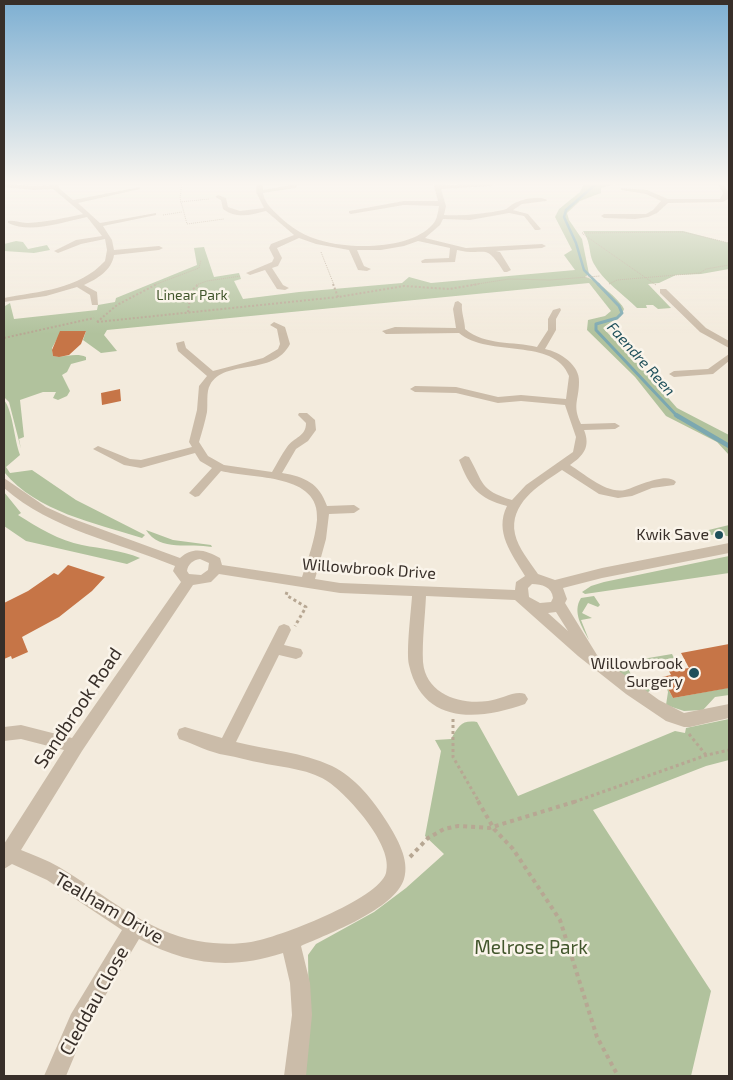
<!DOCTYPE html>
<style>
body{margin:0}
#map{position:relative;width:733px;height:1080px;overflow:hidden;background:#f3ebdd;font-family:"Exo 2",sans-serif}
canvas{display:block}
.frame{position:absolute;inset:0;border:5px solid #382f29;pointer-events:none}
</style>
<div id="map">
<canvas width="733" height="1080"></canvas>
<div class="frame"></div>
</div>
<script>
const ctx = document.querySelector('canvas').getContext('2d');
ctx.lineJoin = 'round';
function paint(path, color) { ctx.fillStyle = color; ctx.fill(path, 'evenodd'); }
function stroke(path, color, width, dash) { ctx.strokeStyle = color; ctx.lineWidth = width; ctx.lineCap = dash ? 'butt' : 'round'; ctx.setLineDash(dash || []); ctx.stroke(path); }
function write(font, color, halo, rows, align = 'center') {
  ctx.font = font + ' "Exo 2",sans-serif'; ctx.lineWidth = 5; ctx.setLineDash([]); ctx.textBaseline = 'middle'; ctx.strokeStyle = halo; ctx.fillStyle = color; for (const [text, x, y, turn = 0] of rows) {
    ctx.save(); ctx.translate(x, y); ctx.rotate((+turn || 0) * Math.PI / 180); ctx.textAlign = isNaN(turn) ? turn : align; if (halo) ctx.strokeText(text, 0, 0); ctx.fillText(text, 0, 0); ctx.restore();
  }
}
const green = new Path2D(`
 M584,183H619L601,188V193L580,201L567,213L569,220L582,239L589,274L585,277C595,278 621,301 624,309L621,316L603,328L649,376L677,408L729,435V455L717,442L666,416L635,377L587,330L588,320L605,316L611,311L589,283L107,330L104,335L117,351L101,353L83,340L86,331L57,339L52,348L53,356C64,358 76,352 86,357V360L71,364L67,372L62,375L70,391L67,396L58,400L53,398L56,392H43L20,400L24,437L19,439L21,449L9,402L4,397V317L5,306L10,303L14,319L97,310L98,305L115,302L116,298L197,265L194,248L204,247L214,277L239,273L241,279L234,281L243,299L299,292L402,283L409,277L431,283L575,270L564,255L572,250L555,217L559,209L580,192Z
 M583,231H683L729,243V269L701,274L676,275L659,283L648,284L671,308L658,309L653,305H646L647,308H637C624,295 603,281 594,264C588,253 592,245 583,231Z
 M16,241L23,242L28,249L47,245L50,250L34,253L4,251V244Z
 M4,400C13,411 14,439 20,455L6,467L10,473L32,470L76,500L145,535L142,538C95,523 37,512 4,472Z
 M4,492L21,513L18,515C37,527 60,541 82,545C102,549 121,550 140,558L127,564L26,541L4,526Z
 M729,525V536H726L723,533L675,541L676,538Z
 M146,530L173,540L211,545L212,547C190,543 160,552 146,530Z
 M729,556V573L585,594L582,592L591,586L604,582Z
 M594,596L600,605L598,607L588,603L582,613L592,618L581,620L589,640C582,627 572,612 581,598Z
 M712,648L729,675V695L715,697L703,710L684,711L666,705L668,692L666,685L673,698L727,688Z
 M672,654L674,658L627,666L633,679C644,677 651,676 653,688L647,693L614,669L613,664Z
 M729,719V760L706,766L593,810L711,991L691,1076H304L309,1025L308,955L316,944L374,912L406,888L444,854L425,836L441,751L435,740L451,739C459,726 461,720 477,722L518,796L675,731L685,733L686,728Z`);
const streamFar2 = new Path2D(`
 M597,183L566,210L564,217L576,243L584,270L599,285`);
const streamFar1 = new Path2D(`
 M598,284L619,306L622,313L617,318L596,324V330L678,417`);
const stream = new Path2D(`
 M676,415L729,446`);
const building = new Path2D(`
 M60,331H86L81,344L69,355L59,357L53,356L52,350Z
 M120,389L121,401L102,405L101,393Z
 M68,565L105,577L92,591L59,617L22,637L28,652L12,659L11,656L4,659V603L28,591L54,573L58,575Z
 M729,644V688L673,698L662,677L671,675L669,671L689,668L681,653Z`);
const pathFar3 = new Path2D(`
 M182,183L180,198L187,224L224,219
 M180,202L209,199
 M163,215L182,212
 M582,233L683,232L729,243
 M583,234L656,285
 M321,252L334,285
 M609,284L617,280L700,273L706,269L729,265
 M154,285L199,268L201,260
 M196,285L207,281L241,276
 M471,285L509,279L550,280L600,276`);
const pathFar2 = new Path2D(`
 M333,284L338,297
 M188,312L191,291L199,284
 M97,322L338,297L404,286L449,289L479,284
 M97,322L117,305L157,284
 M4,338L94,318`);
const pathFar1 = new Path2D(`
 M287,592L286,595L306,607L295,626
 M453,719V757L479,802
 M689,734L706,755
 M574,802L707,755L729,750`);
const path = new Path2D(`
 M478,801L494,829L513,849L560,920L597,1037L618,1076
 M410,857L428,838L444,829L458,826L489,828L577,801`);
const minor = new Path2D(`
 M4,183L33,186L52,185L51,183H57L60,189L73,200L140,187V189L78,203L100,223L156,213V215L103,226L112,240L114,250L159,246L163,248L159,250L114,255C112,270 97,279 84,285L97,292L98,305H92L90,295L77,287L46,296L4,302V298C40,291 78,290 105,261L107,250L105,239L81,244L58,253L54,251L76,240L102,236L87,217C64,222 30,234 8,223V221C14,220 20,223 27,223C46,222 65,218 83,214L53,189L33,190L4,187Z
 M257,183H263V190L291,185L292,183H298L296,188L263,193C265,204 273,210 281,218C290,226 301,234 313,238C344,250 410,251 433,224C437,220 438,212 439,206L404,205L351,214L349,213V211L404,201H438L433,183H439L440,185L494,183L495,184L492,186L441,189L446,206L444,215C464,216 483,214 503,210C508,209 509,206 513,204C521,199 540,195 547,200L546,201L522,204L513,210L528,214L541,229L539,230H535L524,216L509,213L470,220L443,219L440,225L425,238L466,248L542,244L546,246L542,248L496,251L500,252L511,270L507,272H504C484,241 487,257 457,250L455,262L422,263L421,261L425,259L449,258L450,248L418,241L404,246L381,250H357L364,266L371,269L367,271L358,270L349,250L316,244L299,238L277,248L282,258L278,266L272,268L283,285L289,288L285,290L277,289L265,270L250,275L246,273L272,262L274,258L269,248L271,244L294,235L266,211C251,215 236,219 223,209L221,200L215,197L218,195L226,198L228,207L240,211L264,208L256,192Z
 M717,183H723L729,193L728,199L723,202L668,203L657,213L648,217L635,219L604,218L601,216L604,214H646L653,210L661,201L646,194L621,190V188L647,190L668,199H720L723,193Z
 M660,289H666L706,328L729,341V348L700,332L660,293Z
 M458,301L462,304C461,312 465,321 465,329C486,346 513,341 537,347L548,330V319L553,310L560,308L561,310L556,319V330L545,349C560,352 580,365 579,382C579,400 572,405 581,424L615,423L620,426L615,429L584,430C591,447 583,456 570,465C585,474 606,494 625,490C636,487 667,471 676,482L674,485L652,488L632,496L618,498L599,494L562,470L559,472C538,486 509,504 515,534C518,548 530,562 538,574L555,580L602,568L729,543V553L602,578L563,588L567,599L565,603L597,655L659,700L684,713L729,704V718L690,727H684L666,721L626,694L578,656L515,600L426,596C425,618 422,641 423,662C426,695 461,705 488,701C500,700 515,690 525,694L528,699L525,704C480,720 423,726 409,665C406,651 411,612 412,596L340,593L219,574L211,582L193,585L82,751L21,850C33,855 47,860 59,867C103,893 146,932 198,941C216,944 233,945 251,942C277,938 379,899 386,873C394,846 350,798 330,783C311,769 285,768 262,763C250,761 237,757 225,755C211,753 194,744 179,739L177,734L179,729L185,727L222,738L279,626L284,624L289,626L291,630L284,645L301,649L303,653L301,657L296,659L279,655L236,742C268,750 302,752 332,766C355,777 374,801 387,822C397,838 410,860 404,879C395,909 328,934 301,946L310,983L312,1015L306,1076H284L292,1015L290,983L283,953C231,970 188,965 139,939L86,1028L66,1076H44L71,1014L122,930L47,880L12,864L4,869V844L64,750L21,739L4,741V727L21,725L72,738L181,582L173,571L175,566C117,542 52,530 4,488V478L46,507L68,517L180,558C193,546 206,550 220,558L222,565L302,577C308,559 315,540 317,520C321,473 253,479 221,471L199,496L195,497L189,493L212,468L200,461L195,453L141,468L124,465L93,449L98,446L130,459L141,460L192,447L189,442L197,410L199,386L207,376L178,351L176,343L184,341L186,348L213,371L263,358L278,349L280,344L277,329L270,325L274,322L285,327L290,344C273,377 225,358 210,385C206,392 208,404 207,412C205,422 202,432 199,442L208,456L224,465L272,472C277,464 281,455 287,447C294,437 306,437 306,423L298,415L299,413H307L315,420L316,430L308,441L296,449L282,473C305,477 319,483 327,506L354,505L360,509L354,513L329,514L326,539L315,579L340,583L515,590L516,582L525,576C512,554 494,532 507,506C478,498 470,488 459,460L465,456L469,457C484,483 479,490 512,500L526,485L573,452L576,437L565,405L521,401L498,403L456,393L415,392L410,389L415,386L456,387L498,397L521,395L566,399L569,376C554,337 489,358 459,333L386,334L382,331L395,327L456,328L453,309L455,302ZM200,559L209,563L208,570L201,575L189,574L187,571C188,564 193,560 200,559ZM532,584C542,584 552,587 553,598L551,602L540,603L529,597L528,588ZM556,612L568,631L548,613Z
 M729,354V361L713,374L674,377L669,374L674,371L708,369Z`);
const markers = [
 [719,535,5,"#1e4f5a"],
 [694,673,6,"#1e4f5a"]
];
const farParknames = [
 ["Linear Park",192,295]
];
const farWaternames = [
 ["Faendre Reen",641,359,48]
];
const poiNames = [
 ["Kwik Save",709,535],
 ["Willowbrook",683,664],
 ["Surgery",683,682]
];
const streetNames = [
 ["Willowbrook Drive",369,569,4]
];
const nearStreetnames = [
 ["Sandbrook Road",78,708,-56],
 ["Tealham Drive",109,908,30],
 ["Cleddau Close",94,1001,-61]
];
const nearParknames = [
 ["Melrose Park",531,948]
];
paint(green, '#b1c29d');
stroke(streamFar2, '#7ca8b0', 2.5);
stroke(streamFar1, '#7ca8b0', 3);
stroke(stream, '#7ca8b0', 4.5);
paint(building, '#c67547');
stroke(pathFar3, '#b7a793', 1, [1, 1]);
stroke(pathFar2, '#b7a793', 2, [2, 2]);
stroke(pathFar1, '#b7a793', 3, [3, 3]);
stroke(path, '#b7a793', 4, [4, 4]);
paint(minor, '#cbbca9');
const sky = ctx.createLinearGradient(0, 0, 0, 334);
sky.addColorStop(0, '#7dafd2');
sky.addColorStop(0.55, '#faf6f0');
sky.addColorStop(1, '#faf6f000');
ctx.fillStyle = sky;
ctx.fillRect(0, 0, 733, 334);
for (const [x, y, r, color] of markers) { const dot = new Path2D(); dot.arc(x, y, r, 0, 2 * Math.PI); ctx.fillStyle = color; ctx.fill(dot); stroke(dot, '#faf4ea', 2); }
write('14px', '#42562c', '#faf4ea', farParknames);
write('italic 15px', '#1e4f5a', '#faf4ea', farWaternames);
write('16px', '#382f29', '#faf4ea', poiNames, 'right');
write('16px', '#382f29', '#faf4ea', streetNames);
write('19px', '#382f29', '#faf4ea', nearStreetnames);
write('19px', '#42562c', '#faf4ea', nearParknames);
</script>
